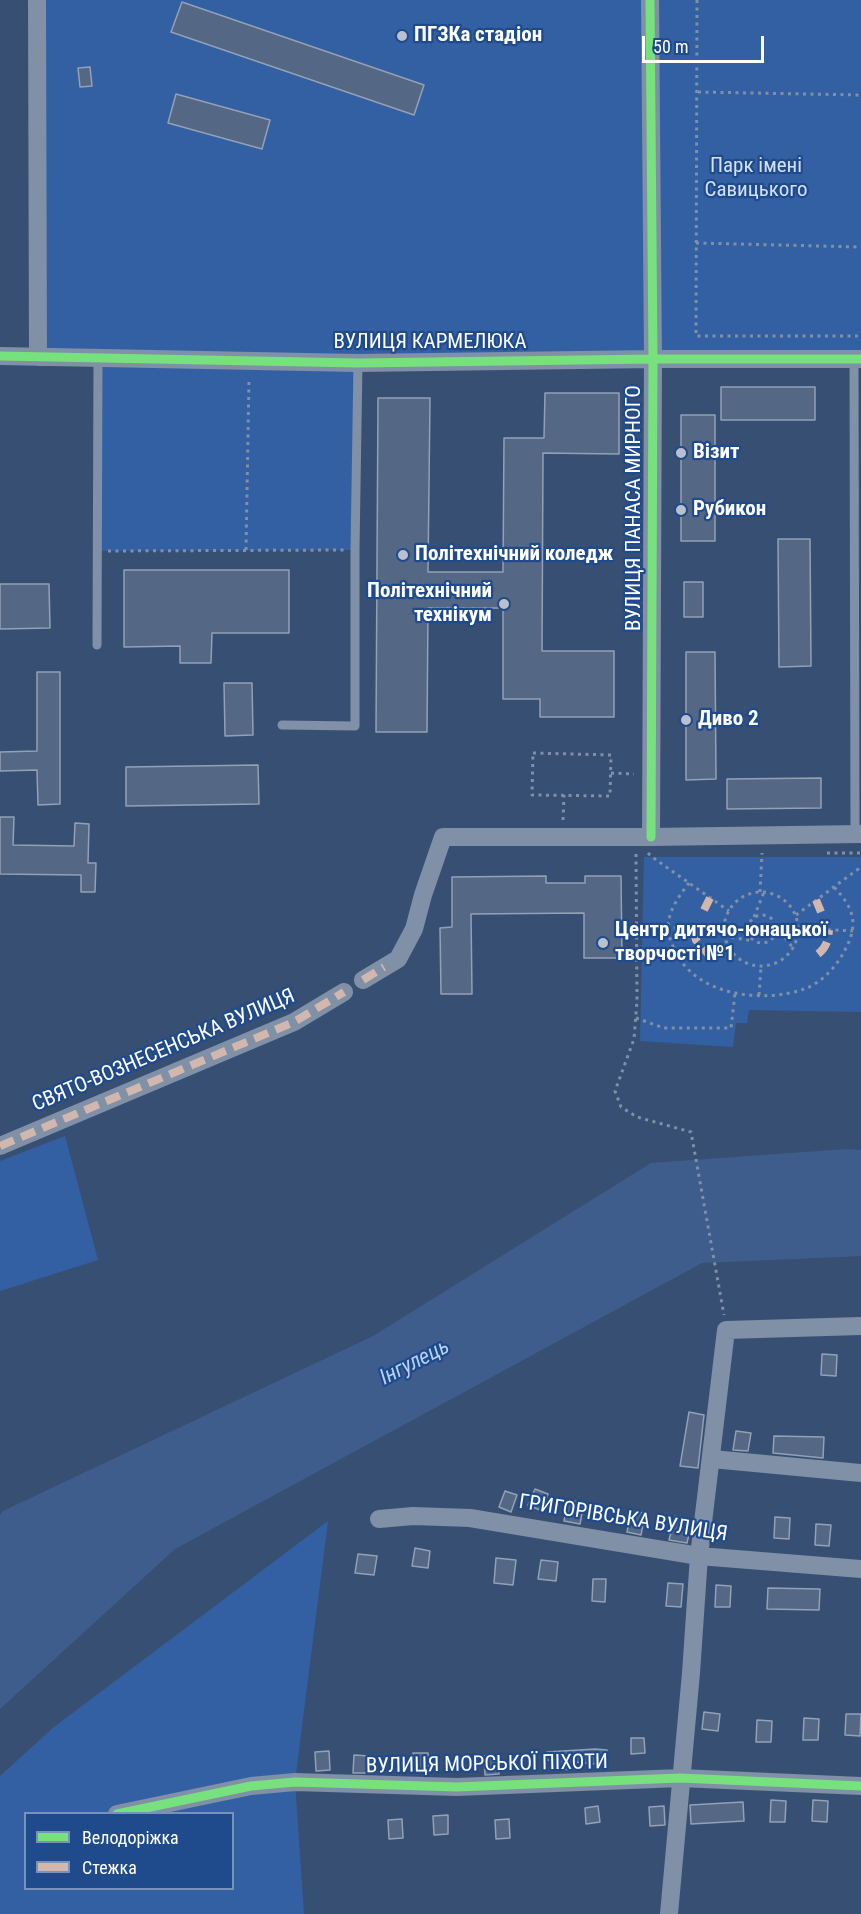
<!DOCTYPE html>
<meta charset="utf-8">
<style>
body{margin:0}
#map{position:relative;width:861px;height:1914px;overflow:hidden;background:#384f74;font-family:"Roboto Condensed",sans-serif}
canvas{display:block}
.legend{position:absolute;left:24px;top:1812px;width:210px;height:78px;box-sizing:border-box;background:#1f4a8c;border:2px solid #7992ba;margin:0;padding:8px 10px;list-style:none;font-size:18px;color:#fff}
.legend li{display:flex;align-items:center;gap:12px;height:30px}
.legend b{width:30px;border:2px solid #7992ba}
.scale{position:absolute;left:642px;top:36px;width:122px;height:27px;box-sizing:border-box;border:3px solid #fff;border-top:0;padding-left:8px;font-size:18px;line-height:21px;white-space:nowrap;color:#fff;-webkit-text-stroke:4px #1f4a8c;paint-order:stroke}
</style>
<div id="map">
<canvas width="861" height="1914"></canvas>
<ul class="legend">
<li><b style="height:8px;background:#77e17e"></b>Велодоріжка</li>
<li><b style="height:8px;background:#d1b7ad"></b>Стежка</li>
</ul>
<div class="scale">50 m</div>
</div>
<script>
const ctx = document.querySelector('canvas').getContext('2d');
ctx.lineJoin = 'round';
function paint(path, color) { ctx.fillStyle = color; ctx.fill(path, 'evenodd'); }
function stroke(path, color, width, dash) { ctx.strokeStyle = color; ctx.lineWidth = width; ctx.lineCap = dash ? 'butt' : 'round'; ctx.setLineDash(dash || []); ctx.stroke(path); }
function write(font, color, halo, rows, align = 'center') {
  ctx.font = font + ' "Roboto Condensed",sans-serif'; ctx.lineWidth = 4.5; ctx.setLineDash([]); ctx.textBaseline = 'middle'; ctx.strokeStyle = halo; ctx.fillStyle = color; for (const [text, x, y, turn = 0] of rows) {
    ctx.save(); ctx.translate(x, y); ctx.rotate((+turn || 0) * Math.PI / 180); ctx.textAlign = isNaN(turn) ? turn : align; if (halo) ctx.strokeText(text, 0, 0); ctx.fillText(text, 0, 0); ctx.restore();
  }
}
const green = new Path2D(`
 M37,0H861V359L359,363L355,550L97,551L98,358L38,357Z
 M644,857H861V1012L749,1010L747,1023H736L733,1047L640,1041Z
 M65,1136L98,1260L0,1291V1161Z
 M328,1521L295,1782L304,1914H0V1776L54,1727ZM26,1814H232V1888H26Z`);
const water = new Path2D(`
 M847,1149L861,1150V1256L702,1263L175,1549L0,1709V1515L3,1511L373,1336L651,1163Z`);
const building = new Path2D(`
 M182,2L424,85L414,115L171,32Z
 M90,67L92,86L80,87L78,68Z
 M176,94L270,120L262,149L168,123Z
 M721,387H815V420H721Z
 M545,393H619V454L543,453L542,651H614V717H540V699H503V608H428L427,732H376L378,398H430L428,572H503L504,438H544Z
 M681,415H715V541H681Z
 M778,539H810L811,666L779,667Z
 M124,570H289V633H212L211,663H180V646L124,647Z
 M684,582H703V617H684Z
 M0,584H49L50,628L0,629Z
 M686,652H715L716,779L686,780Z
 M37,672H60V804L38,805L37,770L0,771V752L37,751Z
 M224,683H252L253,735L225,736Z
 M258,765L259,804L126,806V767Z
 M821,778V808L727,809V779Z
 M0,817H14L13,845L74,846L75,823L89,824L88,863H96L95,892H81V875L0,874Z
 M546,876V883H585V876H621L622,958H584V913L471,914L472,994H441L440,928L452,927V877Z
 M822,1354L837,1355L836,1376L821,1375Z
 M689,1412L704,1415L698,1468L680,1466Z
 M736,1431L751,1433L748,1451L733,1450Z
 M774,1436L824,1437L823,1458L773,1453Z
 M535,1489L548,1494L542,1511L528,1505Z
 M505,1491L517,1495L511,1512L499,1507Z
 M568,1500L584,1503L580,1524L564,1521Z
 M631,1511L645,1513L641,1535L627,1532Z
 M675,1516L692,1521L687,1543L669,1540Z
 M775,1517L790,1518L789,1539L774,1538Z
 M816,1524L831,1525L829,1546L815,1545Z
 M415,1548L430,1551L428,1568L412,1566Z
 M358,1554L377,1556L374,1575L355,1573Z
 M496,1558L516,1560L513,1585L494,1583Z
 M541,1560L558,1562L556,1581L538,1579Z
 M593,1579H606L605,1602L592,1601Z
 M668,1583L683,1584L681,1607L666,1606Z
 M716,1585L731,1586L730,1607H715Z
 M768,1588L820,1589L819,1610L767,1609Z
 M704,1712L720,1714L718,1731L702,1729Z
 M846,1714H861L860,1736L845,1735Z
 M804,1718L819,1719L818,1740H803Z
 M757,1720L772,1721L771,1742H756Z
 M631,1738H644L645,1753L631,1754Z
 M595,1749L607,1750L606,1765L574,1762L575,1769L560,1770L559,1761L547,1760V1752Z
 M329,1751L330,1770L316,1771L315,1752Z
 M413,1753H428L429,1772H414Z
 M354,1755L369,1756L368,1773H353Z
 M484,1756H498L499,1774L485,1775Z
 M771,1800L786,1801L785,1822H770Z
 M813,1800L828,1801L827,1822L812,1821Z
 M743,1802L744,1821L691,1824L690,1805Z
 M598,1806L600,1822L586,1824L585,1808Z
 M664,1806L665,1825L650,1826L649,1807Z
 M448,1815V1834L434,1835L433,1816Z
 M402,1819L403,1838L389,1839L388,1820Z
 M509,1819L510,1838L496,1839L495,1820Z`);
const path = new Path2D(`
 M697,0L696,336H861
 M698,92L861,95
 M696,243L861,247
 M246,550L249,378
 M108,551L344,550
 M533,753L611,755L610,796L532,795Z
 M611,773L634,774
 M563,820L564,795
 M648,853L652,857L729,911
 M827,853H861
 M636,854L637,1001L634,1039L615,1091L621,1107L637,1117L691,1132L724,1315
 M689,883C679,896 668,911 668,928C668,936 672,944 675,950C694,995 762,1004 804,989C822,983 838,965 846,948C859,923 853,907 834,887
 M760,892L762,853
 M724 929a37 37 0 1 1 74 0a37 37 0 1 1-74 0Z
 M748 929a14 14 0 1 1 28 0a14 14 0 1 1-28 0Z
 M796,915L861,867
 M754,917L764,892
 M776,926L793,948
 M636,928H724
 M798,928L853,931
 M724,936L753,941
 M759,995L761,967
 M636,1018L664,1028H731L735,993`);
const lane = new Path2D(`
 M854,359L855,834
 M97,645L98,358
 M282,725L355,726V550L358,363`);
const street = new Path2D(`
 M37,0L38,357
 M650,0L653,359L651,837
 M0,356L358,363L653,359H861
 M363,980L398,959L414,929L423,895L443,837H651L861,834
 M0,1146L294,1022L344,992
 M712,1459L861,1473
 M379,1519L413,1516L470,1518L699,1556L861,1569
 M117,1814L251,1786L295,1782L457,1787L680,1778L861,1786
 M669,1914L691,1673L699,1556L726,1330L861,1326`);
const quiet = new Path2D(`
 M816,900L821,912
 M704,910L710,898
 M693,928L696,940L710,956
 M818,954C827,947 828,940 829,930
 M363,980L384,967
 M0,1146L294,1022L344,992`);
const cycleway = new Path2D(`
 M650,0L653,359L651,837
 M0,356L358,363L653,359H861
 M117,1814L251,1786L295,1782L457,1787L680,1778L861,1786`);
const markers = [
 [402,36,6,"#b9c1ce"],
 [681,453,6,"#b9c1ce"],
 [681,510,6,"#b9c1ce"],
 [403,555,6,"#b9c1ce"],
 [504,604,6,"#b9c1ce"],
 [686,720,6,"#b9c1ce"],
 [603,943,6,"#b9c1ce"]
];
const poiNames = [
 ["ПГЗКа стадіон",414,36],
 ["Візит",693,453],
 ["Рубикон",693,510],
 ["Політехнічний коледж",415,555],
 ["Політехнічний",492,592,"right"],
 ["технікум",492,616,"right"],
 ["Диво 2",698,720],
 ["Центр дитячо-юнацької",615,931],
 ["творчості №1",615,955]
];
const parkNames = [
 ["Парк імені",756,167],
 ["Савицького",756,191]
];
const streetNames = [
 ["ВУЛИЦЯ КАРМЕЛЮКА",430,343],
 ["ВУЛИЦЯ ПАНАСА МИРНОГО",635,508,-90],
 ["СВЯТО-ВОЗНЕСЕНСЬКА ВУЛИЦЯ",164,1051,-23],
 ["ГРИГОРІВСЬКА ВУЛИЦЯ",623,1519,9],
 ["ВУЛИЦЯ МОРСЬКОЇ ПІХОТИ",487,1765,-1]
];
const waterNames = [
 ["Інгулець",415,1363,-27]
];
paint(green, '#3360a3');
paint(water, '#3e5d8c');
paint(building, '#546784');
stroke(building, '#93a1b6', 1.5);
stroke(path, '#7f90a7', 3, [3, 4.5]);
stroke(lane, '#7f90a7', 9);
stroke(street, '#7f90a7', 18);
stroke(quiet, '#d1b7ad', 8, [15, 8]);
stroke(cycleway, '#77e17e', 9);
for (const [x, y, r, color] of markers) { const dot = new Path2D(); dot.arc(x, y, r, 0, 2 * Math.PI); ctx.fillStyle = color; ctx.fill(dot); stroke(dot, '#1f4a8c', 2); }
write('bold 21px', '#fff', '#1f4a8c', poiNames, 'left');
write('21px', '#d1e1f9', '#1f4a8c', parkNames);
write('21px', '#fff', '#1f4a8c', streetNames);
write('italic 22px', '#b8d0f3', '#1f4a8c', waterNames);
</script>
